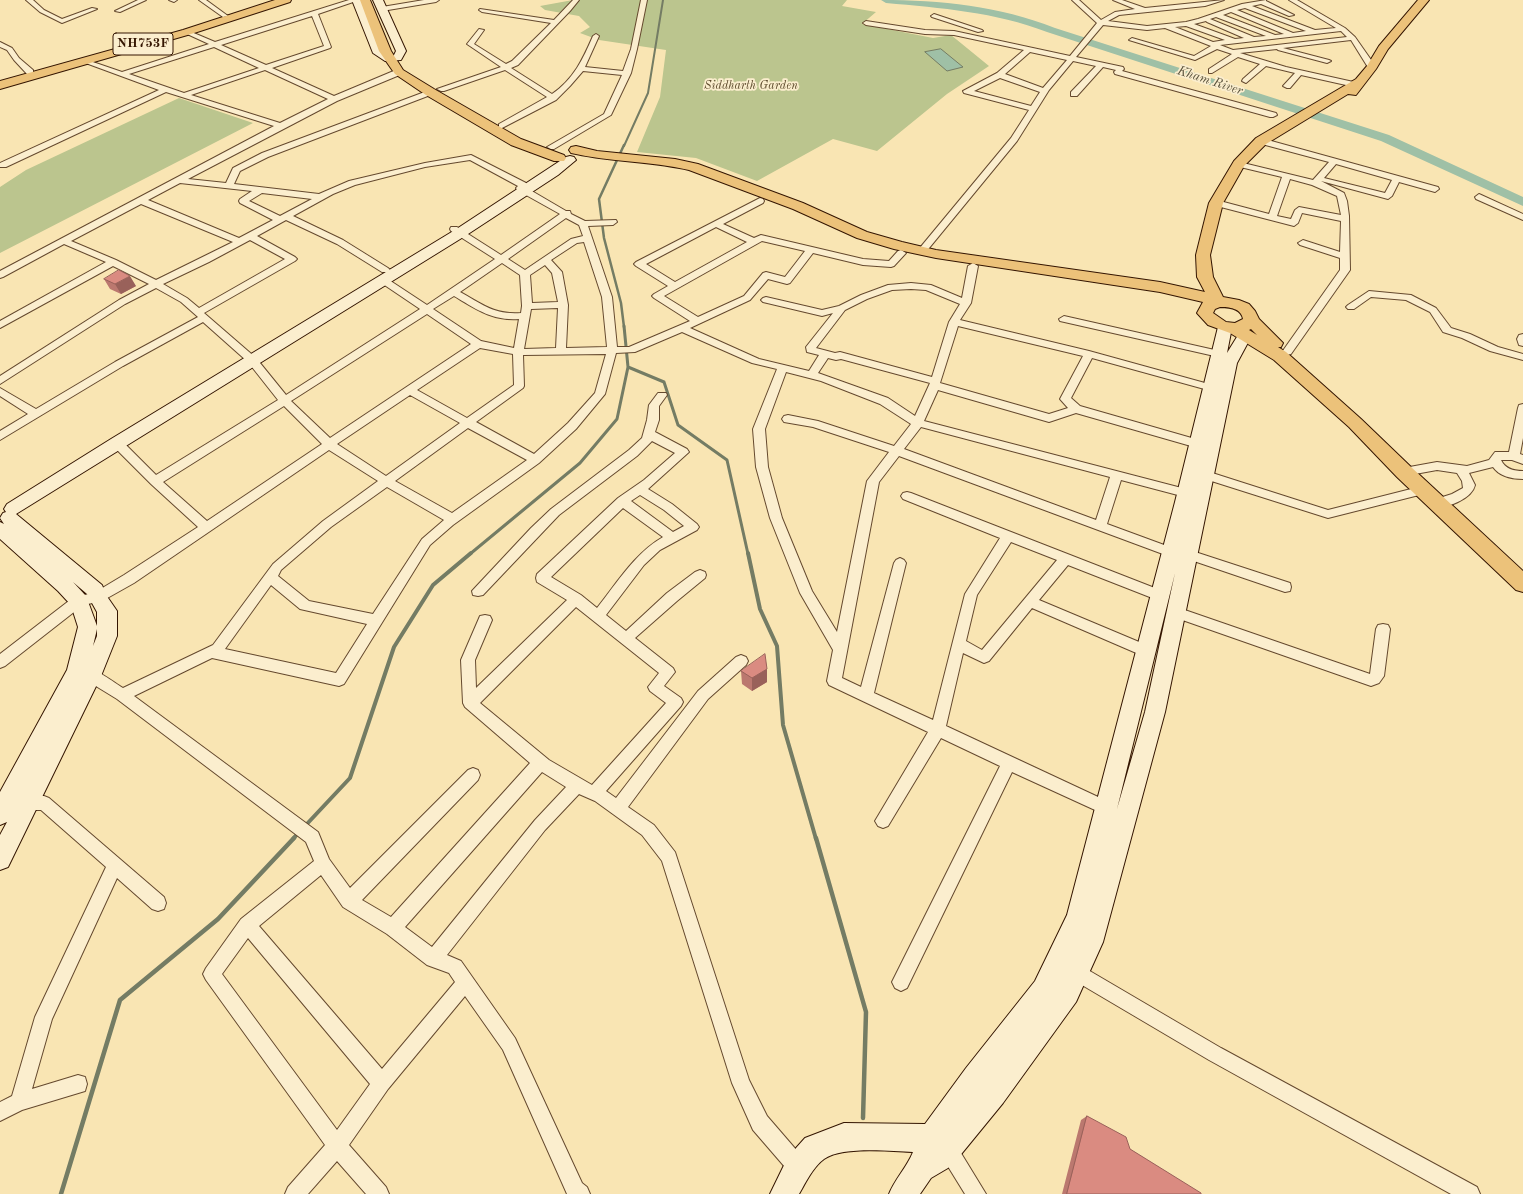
<!DOCTYPE html>
<style>
body{margin:0}
canvas{display:block;background:#f9e5b3}
</style>
<canvas width="1523" height="1194"></canvas>
<script>
const ctx = document.querySelector('canvas').getContext('2d');
ctx.lineJoin = 'round';
function paint(path, color) { ctx.fillStyle = color; ctx.fill(path, 'evenodd'); }
function stroke(path, color, width, dash) { ctx.strokeStyle = color; ctx.lineWidth = width; ctx.lineCap = dash ? 'butt' : 'round'; ctx.setLineDash(dash || []); ctx.stroke(path); }
function write(font, color, halo, rows, align = 'center') {
  ctx.font = font + ' "Old Standard TT",serif'; ctx.lineWidth = 3.5; ctx.setLineDash([]); ctx.textBaseline = 'middle'; ctx.strokeStyle = halo; ctx.fillStyle = color; for (const [text, x, y, turn = 0] of rows) {
    ctx.save(); ctx.translate(x, y); ctx.rotate((+turn || 0) * Math.PI / 180); ctx.textAlign = isNaN(turn) ? turn : align; if (halo) ctx.strokeText(text, 0, 0); ctx.fillText(text, 0, 0); ctx.restore();
  }
}
const green = new Path2D(`
 M573,0H847L842,6L876,12L862,24L933,38L951,35L989,66L947,94L877,151L833,139L757,181L696,158L637,152L660,97L666,50L599,40L580,33L590,27L579,16L545,10L540,6Z
 M179,98L253,123L0,253V187L26,170Z`);
const water = new Path2D(`
 M941,49L963,67L947,71L925,52Z`);
const streamFar4 = new Path2D(`
 M624,146L648,93L663,0`);
const streamFar3 = new Path2D(`
 M624,327L621,303L604,238L599,199L624,145`);
const streamFar2 = new Path2D(`
 M624,326L628,367L664,382L678,425L727,460L748,554
 M470,554L580,463L617,419L628,367`);
const streamFar1 = new Path2D(`
 M748,553L760,609L777,646L783,725L816,839
 M305,826L350,778L394,647L433,585L471,553
 M293,839L299,832`);
const stream = new Path2D(`
 M816,838L866,1012L863,1118
 M61,1194L120,1000L218,919L294,838`);
const river = new Path2D(`
 M881,0C941,0 999,6 1055,28L1389,135L1523,197V206L1381,141L1047,32C995,12 941,8 886,3Z`);
const street = new Path2D(`
 M26,0H33L44,10L62,19L92,8L97,9L62,23L40,12Z
 M138,0H146L120,12L115,11Z
 M169,0H177L174,2Z
 M199,0H206L228,16L223,17Z
 M349,0H359L318,14L331,47L330,48L272,68L334,96L396,70H402V74L337,101L188,179L226,183L233,168L262,153L430,90H433V94L268,157L240,171L234,184L319,194L349,181L425,163L471,155L526,183L527,185L525,187L566,211H570L571,214L585,221L616,220L617,222L613,225L588,226L612,297L617,347H629L690,321L654,298L652,296L654,294L668,286L636,266L634,264L636,262L760,198L763,199L764,201L763,203L723,224L754,238L761,235L863,259L889,261L898,251L901,250L906,253L894,266L891,267L863,265L813,253L790,283L787,284L768,279L750,300L690,328L759,359L809,371L819,355L807,352L806,347L833,313L822,316L763,302L761,300L763,298L766,297L822,310L839,306L861,295L888,285L911,283L931,285L962,298L968,266L973,263L978,266L971,303L960,320L1089,351L1223,388L1224,390L1223,392L1219,393L1092,358L1071,398L1080,406L1202,441L1204,444L1202,447L1198,448L1076,413L1049,422L938,390L924,421L1197,492L1199,495L1197,498L1193,499L1121,480L1107,524L1175,549L1177,552L1175,555L1171,557L899,456L879,482L842,678L861,687L894,563L896,560L900,558L904,560L906,563L874,693L933,720L965,594L1000,538L903,499L901,496L903,493L907,492L911,493L1165,592L1166,596L1165,600L1160,601L1068,565L1039,600L1151,647L1153,651L1151,655L1146,657L1141,655L1032,608L989,661L984,663L963,653L946,726L1111,803L1114,808L1111,813L1106,815L1012,772L907,988L901,991L895,988L892,982L1000,766L941,738L888,826L883,828L878,826L875,821L878,816L928,732L829,685L827,681L833,650L800,593L770,518L756,467L753,429L777,369L752,363L682,332L635,352L616,353L605,394L576,429L539,463L453,525L430,545L344,684L339,686L212,658L134,696L318,832L329,859L350,888L468,770L473,768L478,770L480,775L478,780L362,900L391,917L530,763L465,707L463,703L461,660L480,616L485,615L490,616L492,620L475,660L476,688L567,600L537,582L536,578L537,574L618,498L644,480L675,453L652,441L637,456L559,515L483,595L478,596L473,595L472,591L531,528L551,509L629,450L642,438L647,420L649,405L658,393H666L667,395L659,406V420L655,432L687,449L689,452L648,489L672,504L697,524L699,527L697,530L660,550L644,565L606,615L626,631L667,593L695,572L700,570L705,572L706,575L705,578L677,601L635,638L673,668L675,672L664,686L681,698L683,702L681,706L606,791L616,798L698,691L736,657L741,655L746,657L748,661L746,665L708,699L628,807L654,825L675,852L749,1080L767,1116L805,1160L808,1167L805,1174L798,1177L791,1174L753,1130L732,1083L662,861L642,835L595,801L579,794L545,830L447,955L461,961L515,1038L582,1183L587,1187L590,1194H567L503,1050L465,996L388,1089L349,1145L386,1187L389,1194H366L337,1161L308,1194H285L288,1187L325,1145L206,980L203,974L206,968L241,919L314,861L306,842L117,699L86,680L78,677L76,673L78,669C92,664 111,681 123,688L213,645L273,564L323,521L378,481L329,450L134,583L102,601L83,605L5,666L0,668V654L74,597L94,593L124,575L198,527L151,484L113,446L111,443L113,440H121L156,475L278,400L248,362L203,322L123,366L0,440V431L28,414L0,396V388L36,409L115,362L198,317L181,302L156,288L125,304L0,384V376L119,300L149,284L113,266L0,328V321L106,262L64,244L3,277L0,278V271L274,126L166,92L6,167H0V163L159,90L83,62V60H87L122,72L209,44L185,33V31H189L215,42ZM312,16L324,46L266,65L221,45ZM214,47L259,68L184,93L129,74ZM265,70L328,99L280,123L191,95ZM470,160L518,186L516,188L517,190L560,214L501,255L457,227H451L450,229L451,231L495,259L427,305L386,278H380L378,280L380,282L420,309L286,395L256,358L204,313L295,261L297,259L295,257L257,236L286,220L337,244L382,272H388L390,270L388,268L343,240L293,216L333,194L355,185L425,167ZM180,183L252,191L240,199L239,201L240,203L273,220L239,238L148,200ZM262,193L312,199L280,216L249,201ZM141,204L233,242L156,280L116,260L71,241ZM566,218L579,225L583,236L571,239L525,270L508,259ZM716,227L747,242L675,282L646,264ZM250,240L285,259L199,308L187,298L163,284L209,262ZM762,241L805,251L785,277L766,272L763,273L744,296L698,317L664,296ZM584,242L602,297L607,347L566,348L568,305L562,272L551,260L577,243ZM502,263L520,275L522,306L521,313C494,315 482,304 460,292ZM545,265L552,273L558,302L532,303L530,275ZM911,289L926,290L960,304L949,322L932,377L840,352L835,353L816,348L845,310L867,299L892,290ZM454,296C476,309 492,321 519,319L514,348L481,341L433,309ZM558,308L556,348L524,349L531,309ZM427,314L471,344L330,438L291,401ZM958,326L1083,356L1060,399L1068,408L1049,414L940,383ZM480,348L513,354L514,385L467,418L417,390ZM606,354L595,393L568,423L534,454L476,422L523,388L524,386L523,355ZM828,358L836,360L841,359L930,383L915,416L888,398L818,373ZM786,372L821,381L880,404L911,424L894,446L818,421L788,415L784,416L782,419L784,422L813,427L889,452L867,481L837,632L812,591L782,518L768,467L765,429ZM410,395L460,423L386,476L337,444ZM284,406L322,444L207,521L163,482ZM921,427L1110,477L1096,520L904,449ZM468,428L527,460L452,513L395,481ZM387,487L444,520L422,539L373,614L309,601L278,576L281,570L331,527ZM640,495L664,510L684,526L673,532L631,501ZM623,508L663,537C635,553 617,583 597,608L581,595L551,577ZM1011,542L1057,560L982,650L966,641L977,595ZM271,585L300,609L367,624L336,673L225,649ZM576,607L659,673L648,687L650,691L666,703L592,785L549,760L480,703ZM542,772L566,787L535,820L432,947L405,927ZM321,875L343,907L387,934L427,965L449,973L455,982L382,1069L259,926ZM248,938L370,1084L337,1130L222,974Z
 M424,0H439L436,2L382,11L379,9L382,7Z
 M573,0H579L570,11L518,65L511,68L552,94C574,79 583,59 593,36L596,34L599,36L585,67L623,71L631,49L641,0H647L637,49L631,73L611,115L554,149H551L547,147L604,114L622,75L583,71L570,86L556,100L502,128H499V124L547,97L505,70L444,91H441L437,89L501,67L467,44L479,29L484,30L474,44L506,64L512,61L551,23L482,12L479,10L480,9L554,20Z
 M1072,0H1079L1101,20L1115,12L1135,9L1113,0H1122L1145,8L1224,0L1205,6L1119,15L1108,21L1147,26L1186,22L1198,19L1242,4L1266,0V1L1294,15L1289,16L1261,4L1252,6L1315,30L1336,28L1289,0H1297L1345,28L1355,37L1376,67L1372,69H1369L1351,40L1283,48L1329,60L1331,61L1327,63L1278,50L1277,49L1240,53L1286,67L1358,83L1359,85L1355,87L1301,75L1290,88H1287L1283,86L1295,73L1266,66L1246,83L1242,81L1243,79L1260,64L1238,57L1212,73H1209V69L1232,54L1217,49L1195,60L1129,40L1132,38L1194,56L1211,46L1165,28L1147,30L1103,25L1076,57L1123,67L1124,69L1122,71L1276,113L1277,115L1273,117H1270L1115,74L1114,72L1116,70L1103,67L1077,96H1071V92L1096,66L1073,61L1049,90L1017,141L925,253H919L917,251L919,249L1011,138L1029,110L964,93L963,91L997,73L1024,50L954,35L925,34L866,25L863,23L866,21L925,30L954,31L1070,56L1097,23ZM1245,8L1306,31L1293,33L1237,10ZM1231,12L1284,34L1275,35L1223,15ZM1216,17L1266,36L1254,37L1210,19ZM1206,21L1207,22L1244,38L1235,39L1194,24ZM1186,26L1225,40L1213,42L1175,27ZM1341,31L1347,37L1233,50L1220,45ZM1030,52L1067,60L1043,88L1005,74ZM1000,78L1040,92L1031,106L974,91Z
 M934,14L982,30L983,31L978,32L932,17L931,16Z
 M0,42L12,48L19,58L33,70V74H27L14,60L7,50L0,47Z
 M1258,139H1264L1438,187L1439,189L1435,192L1399,182L1392,196L1388,199L1321,181L1344,193L1347,201L1349,216L1350,270L1291,354L1287,355L1282,352L1340,270V258L1300,245L1298,243L1303,240L1340,252L1341,221L1302,213L1298,223L1294,226L1213,205L1212,203L1216,200L1269,214L1282,177L1236,166L1235,164L1236,162H1239L1313,180L1329,162L1258,143ZM1336,164L1392,180L1385,193L1324,178ZM1290,179L1312,185L1337,196L1341,215L1299,207L1295,210L1291,219L1277,216Z
 M1479,194L1523,214V220L1476,199L1475,197Z
 M1369,291L1411,295L1436,308L1451,328L1470,334L1498,347L1523,354V360L1490,351L1462,338L1443,332L1430,312L1406,300L1371,297L1354,309H1348L1346,307L1348,305Z
 M1064,316L1219,351L1224,354L1219,357L1060,321L1059,319Z
 M1523,334V346L1519,345L1517,339L1519,335Z
 M1523,404V438L1520,454L1523,455V464L1512,460H1501C1505,469 1514,471 1523,471V479C1512,479 1499,476 1493,467L1469,473L1475,485C1472,499 1445,510 1433,506L1431,503L1433,500L1452,494L1463,488L1462,481L1457,473L1437,470L1404,476L1400,475L1398,472L1400,469L1404,468L1437,462L1467,466L1489,460L1495,452H1509L1518,408L1519,405Z
 M1206,471L1328,510L1423,486L1427,487L1429,490L1427,493L1423,494L1328,518L1202,478L1200,475L1202,472Z
 M1189,550L1290,583L1291,587L1290,591L1285,592L1185,558L1183,555L1185,552Z
 M1176,607L1370,674L1376,629L1378,625L1383,624L1388,625L1390,629L1384,676L1379,683L1371,686L1171,616L1169,612L1171,608Z
 M28,796H44L49,798L164,897L166,903L164,909L158,911L152,909L117,878L52,1019L32,1089L78,1075L85,1077L87,1084L85,1091L22,1110L0,1121V1102L12,1096L35,1017L106,867L41,810H28L23,808L20,803L23,798Z
 M1071,960L1221,1048L1477,1187L1480,1194H1451L1209,1060L1065,975L1062,969L1065,963Z
 M946,1137L953,1140L986,1194H965L936,1147L939,1140Z`);
const secondary = new Path2D(`
 M352,0H362L381,49L393,57L396,51L373,0H383L406,51L401,60L385,61L373,53Z
 M570,156L574,157L576,160L558,175L465,236L16,514L102,585L106,595L117,611V636L101,676L8,867L0,870V835L7,822L0,825V792L67,670L78,627L71,605L58,591L0,539V522L4,524L0,518L3,513L6,512L4,509L7,504L111,439L455,230L566,157ZM73,582L87,594L97,612V626L86,596ZM97,629V636L93,646Z
 M1225,323L1230,324L1232,327L1227,353L1240,332L1245,330L1250,332L1252,335L1237,363L1165,712L1103,942L1076,1002L1003,1103L958,1158L948,1168L931,1178L920,1194H889C895,1179 907,1167 913,1152C891,1151 841,1146 824,1159C813,1167 806,1182 799,1194H770L788,1157L805,1138L844,1123L925,1124L966,1068L1035,981L1067,915L1175,502L1218,327L1220,324ZM1175,573L1145,712L1117,809Z`);
const primary = new Path2D(`
 M360,0H370L391,51L403,70L434,89L521,139L564,155L566,158L564,161H554L511,145L426,95L395,74L379,51Z
 M1418,0H1429L1388,49L1376,69L1356,95L1348,94L1266,144L1244,166L1223,203L1210,255L1213,277L1223,297L1239,300L1249,304L1255,311L1259,319L1283,343L1281,347H1278L1286,352L1361,419L1411,467L1523,571V592L1516,590L1397,477L1349,427L1274,360L1230,333L1208,325L1197,313L1203,302L1160,292L936,258L894,249L857,238L793,209L689,170C650,161 610,162 571,153L569,150L571,147L576,146L597,151L675,159L698,164L803,203L867,232L902,242L936,250L1160,282L1205,292L1197,277L1196,255L1209,203L1234,161L1256,138L1356,79L1367,66L1379,46ZM1220,307C1229,307 1241,308 1243,319L1235,323L1226,322L1213,313L1215,309ZM1251,329L1257,335L1249,330Z`);
const highway = new Path2D(`
 M275,0H291L290,2L191,34L0,89V81L183,30Z`);
const wall = new Path2D(`
 M104,279L136,286L121,294L110,289Z
 M767,669V682L752,691L742,684L741,671Z
 M1087,1116L1130,1149L1201,1194H1062L1081,1120Z`);
const shadedWall = new Path2D(`
 M130,276L136,286L121,294L115,284Z
 M767,669V682L752,691V678Z`);
const building = new Path2D(`
 M119,270L130,276L115,284L104,279Z
 M765,654L767,669L752,678L741,671Z
 M1087,1116L1126,1137L1130,1149L1201,1193V1194H1067Z`);
const farParknames = [
 ["Siddharth Garden",751,86]
];
const shields = [
 [143,44,60]
];
const shieldNames = [
 ["NH753F",143,44]
];
const farWaternames = [
 ["Kham River",1210,81,18]
];
paint(green, '#bbc58e');
paint(water, '#9fc0a6');
stroke(water, '#747c64', 1);
stroke(streamFar4, '#747c64', 2);
stroke(streamFar3, '#747c64', 2.5);
stroke(streamFar2, '#747c64', 3);
stroke(streamFar1, '#747c64', 4);
stroke(stream, '#747c64', 4.5);
paint(river, '#9fc0a6');
stroke(street, '#65492e', 2);
stroke(secondary, '#341501', 2);
stroke(primary, '#341501', 2);
stroke(highway, '#341501', 2);
paint(street, '#fbeece');
paint(secondary, '#fbeece');
paint(primary, '#ecc27a');
paint(highway, '#ecc27a');
paint(wall, '#bb786f');
paint(shadedWall, '#99615a');
paint(building, '#da8b81');
stroke(building, '#99615a', 1);
write('italic 12px', '#5c4a2b', '#fbeece', farParknames);
for (const [x, y, w] of shields) { const box = new Path2D(); box.roundRect(x - w / 2, y - 11, w, 22, 3); ctx.fillStyle = '#fbeece'; ctx.fill(box); stroke(box, '#341501', 1); }
write('bold 13px', '#341501', null, shieldNames);
write('italic 13px', '#59513b', '#fbeece', farWaternames);
</script>
